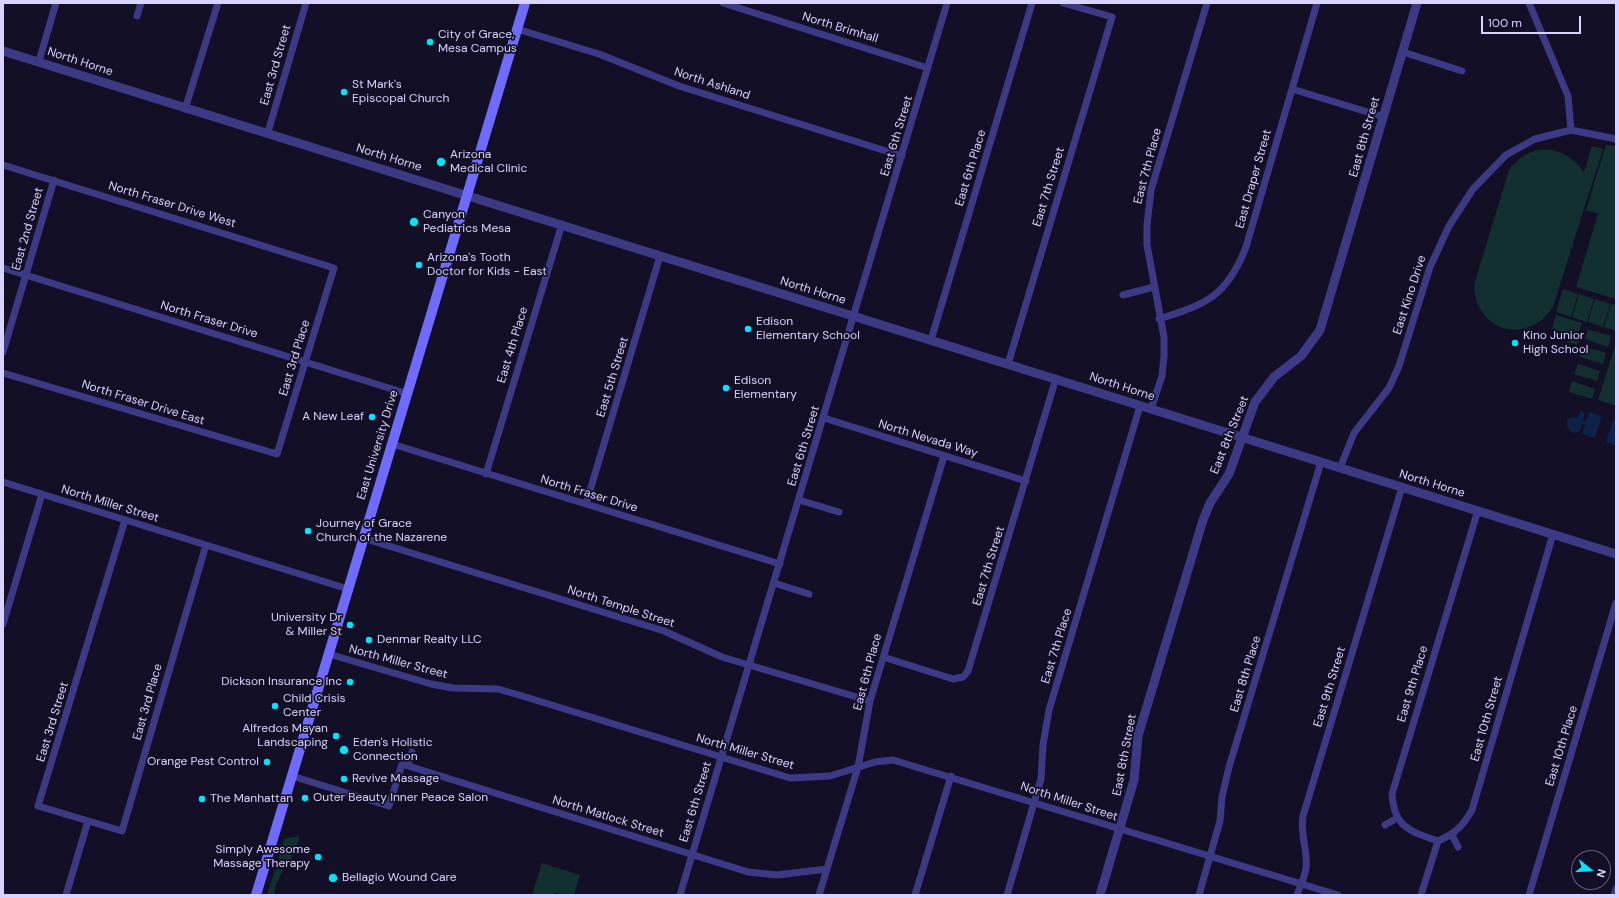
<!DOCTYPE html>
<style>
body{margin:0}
#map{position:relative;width:1619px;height:898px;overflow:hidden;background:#130f26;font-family:"DM Sans",sans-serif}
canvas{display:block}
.frame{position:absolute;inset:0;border:4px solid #d9d4ff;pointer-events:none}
.north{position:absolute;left:1571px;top:850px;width:40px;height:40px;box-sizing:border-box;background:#130f26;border:1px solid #625e7d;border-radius:50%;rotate:107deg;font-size:11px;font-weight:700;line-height:16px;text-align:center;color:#d9d4ff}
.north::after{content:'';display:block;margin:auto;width:14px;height:18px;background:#00e5ff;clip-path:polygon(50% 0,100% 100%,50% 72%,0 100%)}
.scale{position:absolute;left:1481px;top:16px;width:100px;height:18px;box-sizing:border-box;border:2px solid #d9d4ff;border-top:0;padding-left:5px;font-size:12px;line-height:14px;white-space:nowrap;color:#d9d4ff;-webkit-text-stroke:3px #130f26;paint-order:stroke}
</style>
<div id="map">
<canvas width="1619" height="898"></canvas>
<div class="frame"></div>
<div class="north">N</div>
<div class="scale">100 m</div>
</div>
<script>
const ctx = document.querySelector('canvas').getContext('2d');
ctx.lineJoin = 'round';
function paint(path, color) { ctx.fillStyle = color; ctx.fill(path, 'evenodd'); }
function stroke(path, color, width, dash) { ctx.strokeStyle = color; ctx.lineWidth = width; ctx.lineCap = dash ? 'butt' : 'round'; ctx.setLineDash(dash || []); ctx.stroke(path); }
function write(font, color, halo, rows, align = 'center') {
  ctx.font = font + ' "DM Sans",sans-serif'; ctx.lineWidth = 3.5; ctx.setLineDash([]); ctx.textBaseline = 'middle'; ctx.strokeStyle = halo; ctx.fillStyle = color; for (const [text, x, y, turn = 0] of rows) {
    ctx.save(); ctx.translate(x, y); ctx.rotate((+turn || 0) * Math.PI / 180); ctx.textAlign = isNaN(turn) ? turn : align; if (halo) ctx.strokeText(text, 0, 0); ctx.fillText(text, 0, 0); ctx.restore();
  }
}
const green = new Path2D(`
 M1606,145L1616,146V299L1576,287L1598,214L1586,210Z
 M1592,146L1603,149L1553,307C1528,346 1475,332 1474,285L1509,170C1530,141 1564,144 1584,172Z
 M1563,289L1578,294L1571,317L1556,312Z
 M1579,294L1594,299L1587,322L1572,317Z
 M1595,299L1610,304L1603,327L1588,322Z
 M1611,304L1616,305V331L1604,327Z
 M1556,315L1582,323L1577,337L1580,338L1577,345L1567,342L1569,334L1552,329Z
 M1588,329L1611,336L1608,347L1585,339Z
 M1616,343V406L1598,400Z
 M1583,346L1606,353L1603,364L1580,357Z
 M1578,364L1600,371L1597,381L1574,374Z
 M1572,381L1595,389L1592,399L1569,392Z
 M299,836C299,847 290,852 291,863L281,861L279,858L284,839Z
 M542,863L580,875L574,895L555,893L554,895H532Z
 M278,869L283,870L275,887V895H267L275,870Z`);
const water = new Path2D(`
 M1581,411L1585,413L1583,420L1586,421L1589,412L1602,416L1595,438L1582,434L1585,424H1582L1580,430L1576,433L1571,432L1567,427V419L1572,417L1577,418Z
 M1613,420L1616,421V445L1606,442Z`);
const minor = new Path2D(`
 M723,3L928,68
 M1529,3L1568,96L1571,130
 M137,16L141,3
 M517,29L599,54L679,86L902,156
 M1403,52L1462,71
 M39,61L56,3
 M1292,89L1384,117
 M185,109L218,3
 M268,132L306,3
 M3,165L334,268L277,454L3,373
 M3,268L408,394
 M1123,295L1154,287
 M1159,319C1207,304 1227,296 1246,247L1317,3
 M931,340L1032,3
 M3,352L54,180
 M1008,364L1112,17L1063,3
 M1151,409L1162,376L1164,357V337L1147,245V225L1151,190L1207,3
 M824,418L1026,481
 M392,444L780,564
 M1340,468L1354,433L1389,388L1399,366L1430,267L1449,226L1473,189L1506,155L1535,139L1571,130L1616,139
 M486,474L562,224
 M3,482L348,589
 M799,500L839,512
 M586,504L660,256
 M125,520L38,806L122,831L206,545
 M363,538L664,631L722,657L870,701
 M774,583L809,594
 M3,624L42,494
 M329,654L431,684L453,688L498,689L519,695L790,778L830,776L875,762L893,760L1338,895
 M883,657L953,679L963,677L968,671L1056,378
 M408,765L412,752
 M292,776L389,806L402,764L748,872L777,875L827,869
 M1385,825L1397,818
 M1452,835L1458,847
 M1438,841C1409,831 1394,827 1392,794L1478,510
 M66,895L88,821
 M680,895L947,3
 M819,895L858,767L870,701L944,456
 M915,895L951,776
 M1007,895L1041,779L1043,745L1049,710L1140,406
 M1199,895L1220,821L1222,797L1229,767L1321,462
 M1297,895C1300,886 1305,877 1306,868C1308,850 1300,836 1303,816L1402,487
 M1421,895L1438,841C1456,833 1462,827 1472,810L1553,534
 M1529,895L1616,603
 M1614,895L1616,889`);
const tertiary = new Path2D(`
 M3,51L1616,554
 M1100,895L1134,780L1138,736L1203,520L1210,503L1229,474L1255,402L1274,377L1301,356L1320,330L1417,3`);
const secondary = new Path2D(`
 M256,895L525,3`);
const markers = [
 [430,42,4,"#00e5ff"],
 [344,92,4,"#00e5ff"],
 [441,162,5,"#00e5ff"],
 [414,222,5,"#00e5ff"],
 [419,265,4,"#00e5ff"],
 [748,329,4,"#00e5ff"],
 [1515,343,4,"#00e5ff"],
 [726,388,4,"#00e5ff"],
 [372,417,4,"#00e5ff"],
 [308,531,4,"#00e5ff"],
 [350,625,4,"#00e5ff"],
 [369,640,4,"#00e5ff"],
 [350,682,4,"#00e5ff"],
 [275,706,4,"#00e5ff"],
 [336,736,4,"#00e5ff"],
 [344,750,5,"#00e5ff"],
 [267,762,4,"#00e5ff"],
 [344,779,4,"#00e5ff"],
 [305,798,4,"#00e5ff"],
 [202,799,4,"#00e5ff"],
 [318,857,4,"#00e5ff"],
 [333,878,5,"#00e5ff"]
];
const streetNames = [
 ["North Brimhall",840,28,17],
 ["North Horne",80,62,18],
 ["East 3rd Street",276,65,-74],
 ["North Ashland",712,84,18],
 ["East 6th Street",897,136,-73],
 ["East 8th Street",1365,137,-74],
 ["North Horne",389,158,17],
 ["East 7th Place",1148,166,-75],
 ["East 6th Place",971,168,-73],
 ["East Draper Street",1254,179,-74],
 ["East 7th Street",1049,187,-73],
 ["North Fraser Drive West",172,205,17],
 ["East 2nd Street",28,229,-74],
 ["North Horne",813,291,17],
 ["East Kino Drive",1410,295,-72],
 ["North Fraser Drive",209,320,17],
 ["East 4th Place",513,345,-73],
 ["East 3rd Place",295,358,-73],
 ["East 5th Street",613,377,-73],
 ["North Horne",1122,387,18],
 ["North Fraser Drive East",143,403,17],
 ["East 8th Street",1230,435,-68],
 ["North Nevada Way",928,439,17],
 ["East University Drive",378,445,-73],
 ["East 6th Street",804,446,-73],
 ["North Horne",1432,484,17],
 ["North Fraser Drive",589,494,17],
 ["North Miller Street",110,504,17],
 ["East 7th Street",989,566,-73],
 ["North Temple Street",621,607,18],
 ["East 7th Place",1057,646,-73],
 ["North Miller Street",398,662,15],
 ["East 6th Place",868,672,-75],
 ["East 8th Place",1246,674,-73],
 ["East 9th Place",1413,684,-73],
 ["East 9th Street",1330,687,-73],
 ["East 3rd Place",148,702,-74],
 ["East 10th Street",1487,719,-74],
 ["East 3rd Street",53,722,-73],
 ["East 10th Place",1562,746,-73],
 ["North Miller Street",745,752,16],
 ["East 8th Street",1125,755,-79],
 ["East 6th Street",696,802,-73],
 ["North Miller Street",1069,802,18],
 ["North Matlock Street",608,817,17]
];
const poiNames = [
 ["City of Grace,",438,35],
 ["Mesa Campus",438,49],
 ["St Mark's",352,85],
 ["Episcopal Church",352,99],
 ["Arizona",450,155],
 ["Medical Clinic",450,169],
 ["Canyon",423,215],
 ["Pediatrics Mesa",423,229],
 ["Arizona's Tooth",427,258],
 ["Doctor for Kids - East",427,272],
 ["Edison",756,322],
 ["Elementary School",756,336],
 ["Kino Junior",1523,336],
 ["High School",1523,350],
 ["Edison",734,381],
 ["Elementary",734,395],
 ["A New Leaf",364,417,"right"],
 ["Journey of Grace",316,524],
 ["Church of the Nazarene",316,538],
 ["University Dr",342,618,"right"],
 ["& Miller St",342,632,"right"],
 ["Denmar Realty LLC",377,640],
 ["Dickson Insurance Inc",342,682,"right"],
 ["Child Crisis",283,699],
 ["Center",283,713],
 ["Alfredos Mayan",328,729,"right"],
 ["Landscaping",328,743,"right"],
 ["Eden's Holistic",353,743],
 ["Connection",353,757],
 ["Orange Pest Control",259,762,"right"],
 ["Revive Massage",352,779],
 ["Outer Beauty Inner Peace Salon",313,798],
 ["The Manhattan",210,799],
 ["Simply Awesome",310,850,"right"],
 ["Massage Therapy",310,864,"right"],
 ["Bellagio Wound Care",342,878]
];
paint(green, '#12302f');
paint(water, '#0c2248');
stroke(minor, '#3d3a85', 7);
stroke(tertiary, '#3d3a85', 9);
stroke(secondary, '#6f6bff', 10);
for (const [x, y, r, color] of markers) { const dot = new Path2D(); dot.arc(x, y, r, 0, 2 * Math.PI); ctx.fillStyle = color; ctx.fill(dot); stroke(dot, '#130f26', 1.5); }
write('12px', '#d9d4ff', '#130f26', streetNames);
write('12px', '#d9d4ff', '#130f26', poiNames, 'left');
</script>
